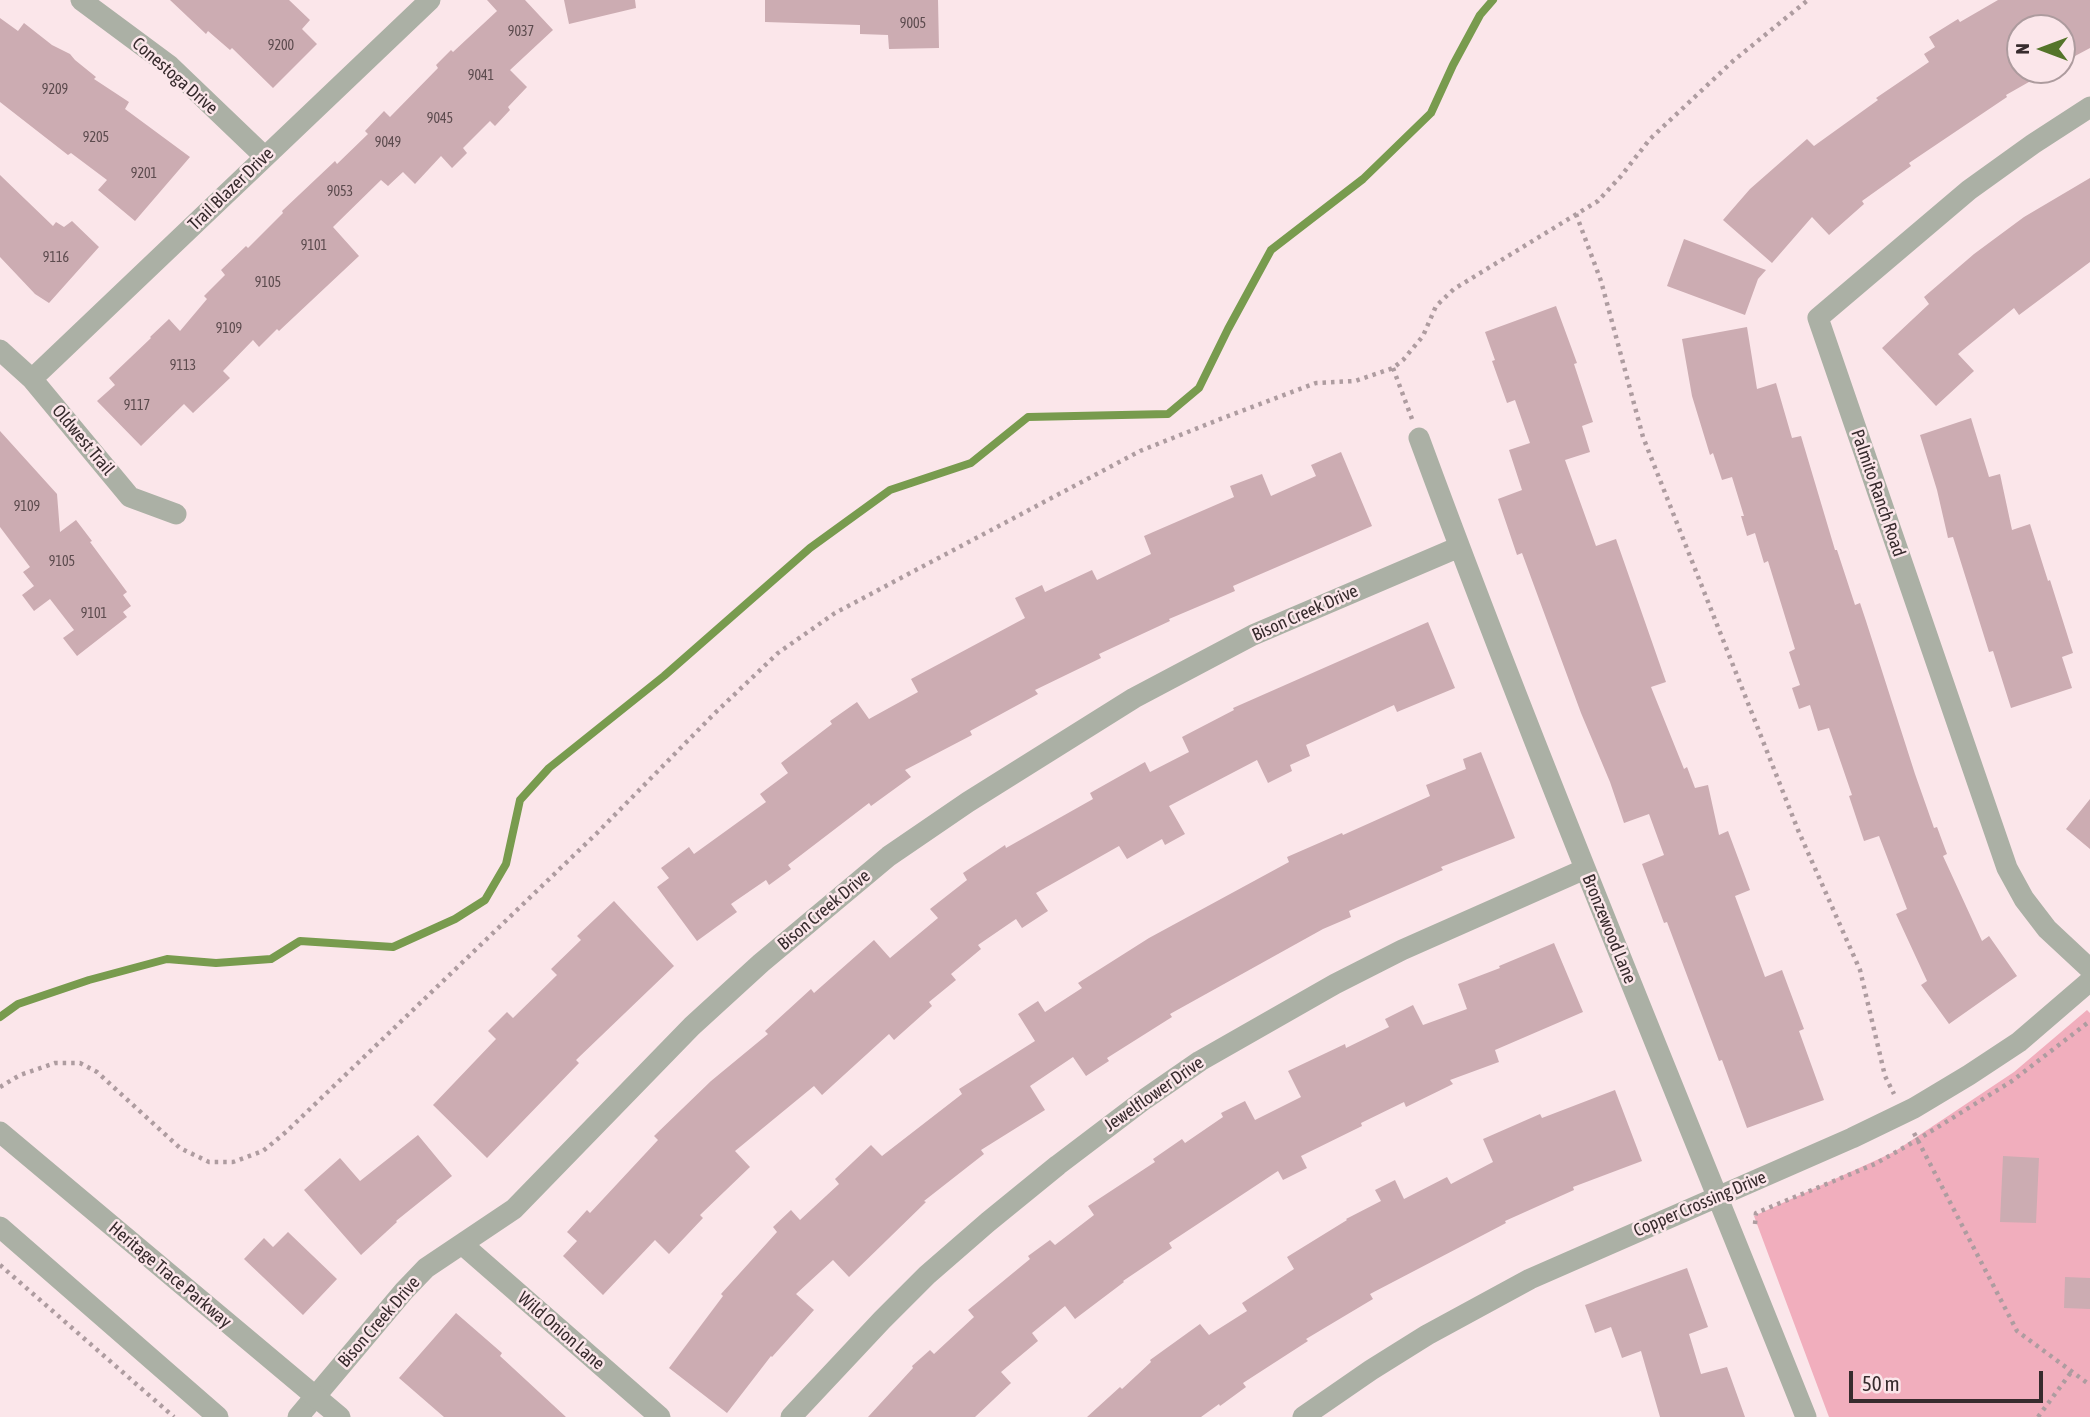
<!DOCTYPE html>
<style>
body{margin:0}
#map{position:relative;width:2090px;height:1417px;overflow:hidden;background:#fbe6ea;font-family:"Asap Condensed",sans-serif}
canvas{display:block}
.north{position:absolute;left:2006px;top:14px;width:70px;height:70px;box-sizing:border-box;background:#fbe6ea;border:2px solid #ad9b9e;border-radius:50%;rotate:270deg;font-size:19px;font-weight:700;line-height:28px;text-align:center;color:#372b2d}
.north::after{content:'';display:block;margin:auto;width:24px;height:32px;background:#54742a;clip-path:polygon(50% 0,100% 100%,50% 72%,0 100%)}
.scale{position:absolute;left:1849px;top:1371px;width:194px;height:32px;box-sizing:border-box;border:4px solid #372b2d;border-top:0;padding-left:9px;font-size:21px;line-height:24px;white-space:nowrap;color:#372b2d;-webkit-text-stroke:5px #fbe6ea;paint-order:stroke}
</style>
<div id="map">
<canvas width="2090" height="1417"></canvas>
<div class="north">N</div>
<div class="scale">50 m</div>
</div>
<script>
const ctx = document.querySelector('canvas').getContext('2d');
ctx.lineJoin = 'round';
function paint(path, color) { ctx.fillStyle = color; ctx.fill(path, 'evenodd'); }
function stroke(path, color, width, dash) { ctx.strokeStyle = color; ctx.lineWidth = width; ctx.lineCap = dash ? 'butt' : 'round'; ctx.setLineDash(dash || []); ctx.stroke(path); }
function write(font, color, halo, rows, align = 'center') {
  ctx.font = font + ' "Asap Condensed",sans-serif'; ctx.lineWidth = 5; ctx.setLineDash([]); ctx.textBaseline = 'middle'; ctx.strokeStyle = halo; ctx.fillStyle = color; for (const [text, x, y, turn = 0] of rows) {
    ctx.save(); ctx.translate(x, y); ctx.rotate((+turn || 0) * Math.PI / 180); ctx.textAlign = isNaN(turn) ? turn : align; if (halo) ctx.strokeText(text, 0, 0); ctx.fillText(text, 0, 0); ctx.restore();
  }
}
const green = new Path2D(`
 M2087,1010L2090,1013V1417H1829L1754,1216L1894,1152L2014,1072Z`);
const stream = new Path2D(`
 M0,1017L18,1004L89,980L167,959L216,963L271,959L300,941L393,947L455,919L485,900L506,864L520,800L549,768L664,676L810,548L890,490L971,463L1028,417L1168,414L1199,388L1228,329L1271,250L1363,179L1431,113L1453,65L1480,15L1493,0`);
const building = new Path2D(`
 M170,0H289L310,20L302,29L317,44L273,88L232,48L230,50L208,31L206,34Z
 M487,0H525L553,30L510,70L527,87L508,107L510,110L495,126L490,121L463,148L467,153L452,168L441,156L415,184L403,172L388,186L381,180L333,227L359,256L279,331L277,329L259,347L253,340L223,371L230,378L193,413L184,404L141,446L97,401L115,385L109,378L151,338L150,337L169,319L180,331L207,299L204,296L225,275L221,270L246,246L248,248L283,213L282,211L335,161L337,164L368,134L365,131L384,111L390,117L438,68L436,65L451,50L453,52L497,11Z
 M564,0H635L636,8L569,24Z
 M765,0H938L939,48L889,49L888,35L860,34V25L765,22Z
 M1998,0H2090V48L2062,63V28H2020V70H2050L2006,95L2007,97L1909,163L1911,166L1862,201L1864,204L1829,235L1812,217L1772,263L1723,220L1750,189L1807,139L1814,146L1878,100L1876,98L1929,62L1924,54L1935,47L1929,37L1958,19L1960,22Z
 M0,18L18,31L24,23L52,45L70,54L75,60L96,77L94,79L129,102L125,109L190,157L135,221L98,190L107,180L71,153L68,155L0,102Z
 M0,175L53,226L56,222L64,227L72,221L99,247L49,303L35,294L0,257Z
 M2090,178V262L2019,315L2014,308L1958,354L1974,371L1936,406L1882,348L1929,304L1924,297L1974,254L2024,217Z
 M1684,239L1766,270L1758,279L1745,315L1667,286Z
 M1556,306L1577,363L1574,364L1593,422L1582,426L1590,452L1565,460L1596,546L1616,539L1666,682L1651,687L1684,769L1687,767L1695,788L1708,785L1719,835L1728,831L1750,890L1735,896L1765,977L1782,970L1804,1029L1799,1031L1824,1100L1747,1128L1722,1060L1719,1061L1667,922L1664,923L1642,864L1664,855L1649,814L1624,823L1610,782L1581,713L1522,553L1517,555L1498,499L1522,490L1509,450L1530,443L1515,400L1507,403L1492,361L1495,360L1485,332Z
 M1747,327L1757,389L1776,383L1792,438L1801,436L1835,550H1837L1855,605L1860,603L1866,621L1915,774L1934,828L1937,827L1947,854L1943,856L1982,941L1989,936L2017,976L1949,1024L1921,985L1927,981L1896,914L1907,909L1879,836L1864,841L1849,796L1852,795L1829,728L1818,731L1810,705L1799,709L1792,688L1800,685L1789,652L1795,649L1768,561L1764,563L1755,533L1747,536L1741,516H1744L1732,477L1722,480L1713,453L1710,455L1692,396L1682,339Z
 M1971,418L1989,477L2000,474L2012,530L2030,524L2048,581L2050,580L2073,653L2062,657L2072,688L2011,708L1993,651L1989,652L1953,537L1948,538L1937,490L1920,435Z
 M0,431L57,494L60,532L76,520L92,541L90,542L127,592L123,595L131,606L123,612L127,617L77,656L63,638L74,630L50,599L34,611L22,595L34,586L23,572L30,567L0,527Z
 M1341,452L1372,526L1233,586L1235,591L1169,619L1170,621L1099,654L1101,658L1035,690L1038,694L970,731L972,735L905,770L911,777L871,806L869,803L788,865L791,869L769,885L766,880L731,904L737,912L697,941L657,887L669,878L661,868L689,847L694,854L766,802L760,794L788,773L781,763L832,724L830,721L857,702L869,719L918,692L911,679L1025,618L1015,598L1042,585L1045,592L1092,570L1097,580L1151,554L1144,536L1234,497L1230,486L1262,474L1271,496L1316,476L1311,465Z
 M1428,622L1455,688L1397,712L1394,705L1306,745L1310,756L1290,765L1292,771L1268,783L1257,760L1169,806L1185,834L1165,845L1162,839L1127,859L1119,846L1036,893L1048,911L1022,928L1016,919L978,945L981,949L951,974L956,980L929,1002L932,1006L894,1040L889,1034L822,1095L814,1086L735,1151L750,1167L700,1215L703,1218L669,1254L655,1240L603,1295L563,1256L577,1241L567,1232L587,1210L590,1213L658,1140L654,1136L711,1081L768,1034L765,1031L811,989L814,993L874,940L890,958L938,918L930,909L967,880L963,873L1005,845L1006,848L1093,799L1090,793L1145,762L1150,772L1189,752L1182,737L1234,710L1233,708Z
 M1481,752L1515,838L1441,867L1443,870L1349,911L1351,917L1323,929L1170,1014L1172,1017L1107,1058L1109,1061L1086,1076L1073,1057L1030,1086L1045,1110L981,1150L984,1154L924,1201L926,1202L849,1277L833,1260L796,1294L814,1310L772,1357L771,1356L727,1413L669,1368L723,1296L721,1294L777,1232L773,1227L791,1210L800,1220L839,1184L835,1179L871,1145L882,1156L962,1094L959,1089L1035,1041L1018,1014L1038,1001L1045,1012L1082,988L1078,983L1149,938L1289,862L1287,857L1342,833L1343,835L1430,796L1426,785L1466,769L1463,759Z
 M2090,799V849L2066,829Z
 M614,901L674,966L576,1060L579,1063L487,1158L433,1105L496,1039L488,1031L507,1012L513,1018L557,975L551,969L581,940L577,936Z
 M1554,943L1583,1012L1495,1050L1499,1062L1450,1080L1453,1084L1406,1107L1404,1102L1361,1123L1362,1126L1301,1156L1307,1168L1283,1180L1278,1171L1169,1243L1172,1248L1123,1281L1124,1282L1075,1319L1065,1306L1032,1333L1038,1341L1001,1372L1011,1383L975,1417H868L913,1368L912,1366L930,1350L934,1354L974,1317L968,1310L1030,1259L1028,1256L1050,1240L1055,1245L1094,1215L1088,1206L1155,1162L1153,1159L1182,1139L1185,1143L1223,1117L1221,1113L1245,1101L1255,1120L1301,1097L1288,1071L1345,1044L1346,1048L1389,1027L1385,1019L1413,1005L1423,1025L1467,1009L1458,984L1500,968L1499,966Z
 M1615,1090L1642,1161L1573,1187L1574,1190L1505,1221L1506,1223L1370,1294L1373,1299L1306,1339L1308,1341L1243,1383L1246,1387L1220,1406L1219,1404L1201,1417H1087L1120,1387L1122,1389L1151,1362L1150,1360L1200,1324L1209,1335L1247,1311L1242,1303L1294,1269L1287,1257L1347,1220L1346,1219L1381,1201L1375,1190L1395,1180L1404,1199L1447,1177L1451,1184L1493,1162L1483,1139L1540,1114L1542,1118Z
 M418,1135L452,1176L396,1221L397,1222L361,1255L304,1190L340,1158L360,1181Z
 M2003,1156L2039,1158L2036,1223L2000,1222Z
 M288,1232L337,1279L303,1315L244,1259L264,1238L273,1247Z
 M1687,1268L1708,1327L1689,1334L1701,1374L1727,1367L1745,1417H1660L1641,1351L1622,1358L1611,1327L1595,1333L1585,1305Z
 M2065,1277L2090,1278V1309L2064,1308Z
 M456,1313L502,1353L500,1356L566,1417H444L399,1378Z`);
const path = new Path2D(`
 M1576,214L1601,281L1643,437L1798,830L1860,970L1885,1076L1894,1094
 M1393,368L1412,419
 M0,1087L20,1075L55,1063H80L97,1072L180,1148L209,1162H233L263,1151L286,1132L596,834L715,713L778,653L835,613L1140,451L1223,418L1316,383L1355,381L1393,368L1403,360L1423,336L1436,306L1454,289L1598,201L1621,176L1650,139L1733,61L1808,0
 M1914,1133L2017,1331L2090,1385
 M1755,1224L1756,1213L1875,1164L1917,1140L2012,1081L2090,1021
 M0,1265L174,1417
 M2038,1417L2072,1371`);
const minor = new Path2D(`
 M81,0L170,66L265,157
 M2090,107L2033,144L1969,190L1818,318L2007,868L2024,899L2047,929L2090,969
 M0,350L32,379L130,497L176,514
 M32,379L430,0
 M1419,438C1540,767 1676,1091 1806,1417
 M462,1244L660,1417
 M298,1417L404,1291L426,1268L514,1209L692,1026L761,963L889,856L968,802L1134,698L1253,635L1459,547
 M791,1417L882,1320L927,1275L988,1222L1058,1165L1145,1099L1200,1061L1335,984L1402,950L1585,869
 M1303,1417L1371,1370L1427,1335L1530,1279L1852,1138L1914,1108L1969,1075L2019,1042L2090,981`);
const tertiary = new Path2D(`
 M0,1132L340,1417
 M0,1227L218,1417`);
const numberNames = [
 ["9005",913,24],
 ["9037",521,32],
 ["9200",281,46],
 ["9041",481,76],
 ["9209",55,90],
 ["9045",440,119],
 ["9205",96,138],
 ["9049",388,143],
 ["9201",144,174],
 ["9053",340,192],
 ["9101",314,246],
 ["9116",56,258],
 ["9105",268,283],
 ["9109",229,329],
 ["9113",183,366],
 ["9117",137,406],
 ["9109",27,507],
 ["9105",62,562],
 ["9101",94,614]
];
const streetNames = [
 ["Conestoga Drive",175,76,41],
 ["Trail Blazer Drive",231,189,-44],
 ["Oldwest Trail",83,440,50],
 ["Palmito Ranch Road",1878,493,71],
 ["Bison Creek Drive",1305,613,-24],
 ["Bison Creek Drive",824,910,-40],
 ["Bronzewood Lane",1609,929,68],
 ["Jewelflower Drive",1154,1094,-35],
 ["Copper Crossing Drive",1700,1204,-23],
 ["Heritage Trace Parkway",170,1275,40],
 ["Bison Creek Drive",379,1322,-49],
 ["Wild Onion Lane",561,1331,41]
];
paint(green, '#f1aebd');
stroke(stream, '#789b4e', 8);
paint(building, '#ccacb2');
stroke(path, '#ae9ca0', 4.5, [3.5, 5]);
stroke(minor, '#abb0a5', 21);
stroke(tertiary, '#abb0a5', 21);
write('14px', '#5c4b4e', null, numberNames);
write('18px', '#372b2d', '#fbe6ea', streetNames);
</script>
